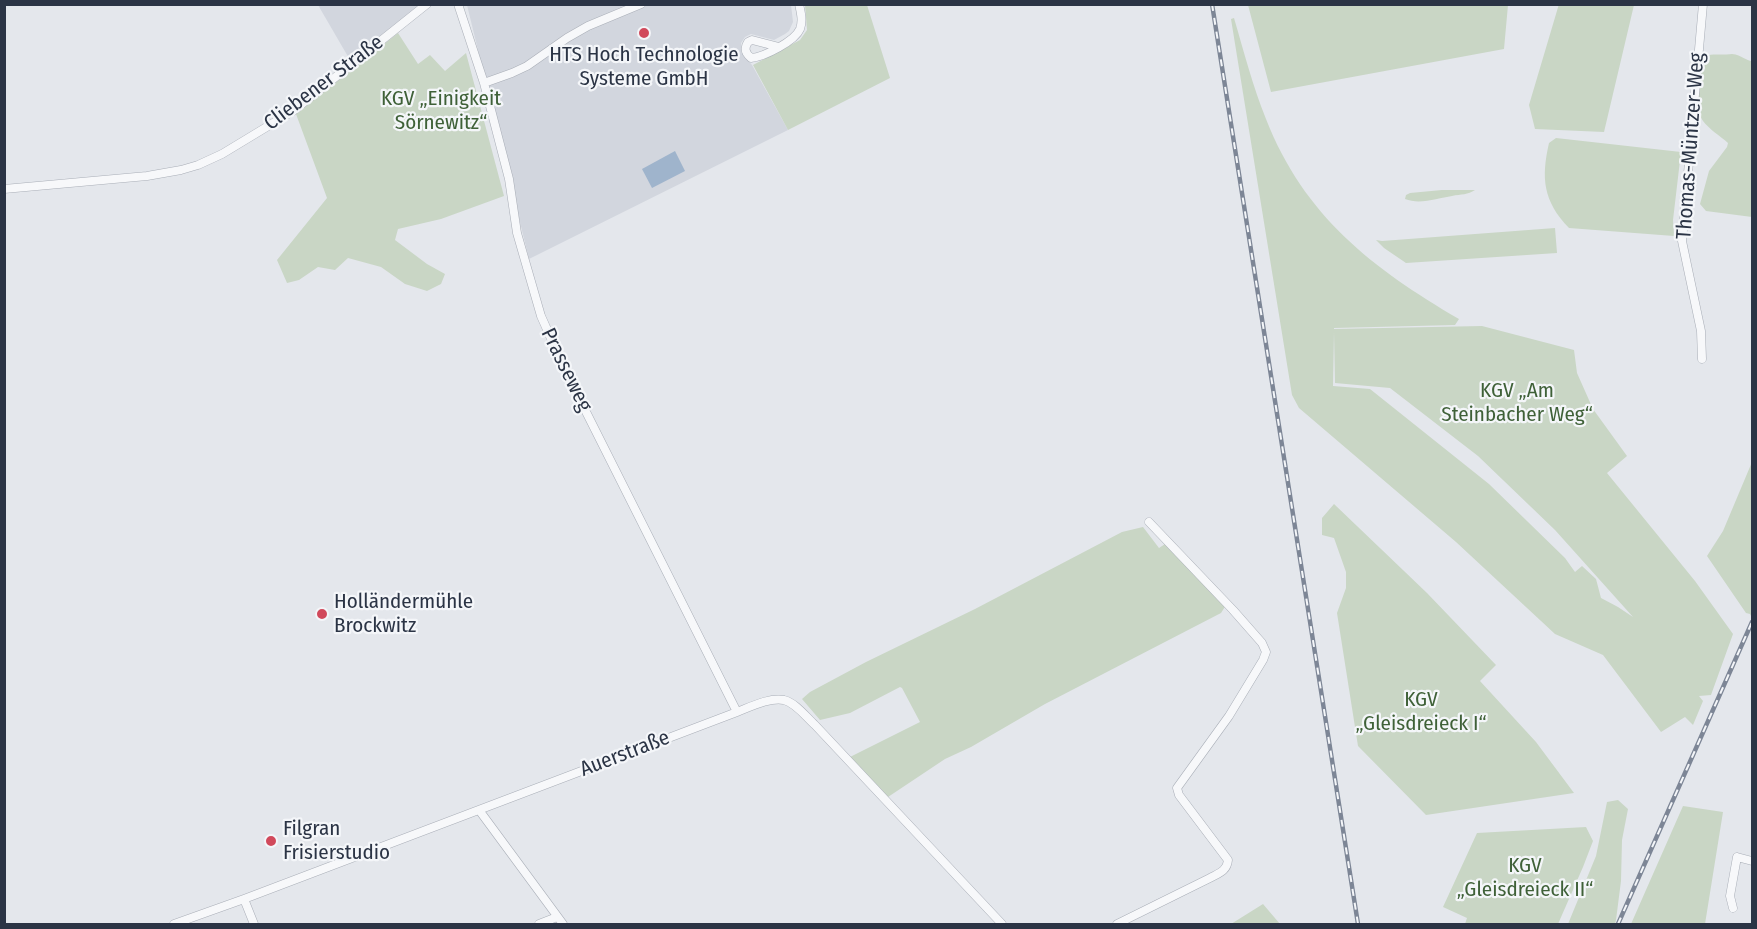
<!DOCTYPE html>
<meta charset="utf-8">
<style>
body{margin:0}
#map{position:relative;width:1757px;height:929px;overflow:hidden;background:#e4e7ec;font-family:"Fira Sans Condensed",sans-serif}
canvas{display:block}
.frame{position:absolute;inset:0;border:6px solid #2b3445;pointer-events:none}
</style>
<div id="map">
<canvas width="1757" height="929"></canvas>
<div class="frame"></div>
</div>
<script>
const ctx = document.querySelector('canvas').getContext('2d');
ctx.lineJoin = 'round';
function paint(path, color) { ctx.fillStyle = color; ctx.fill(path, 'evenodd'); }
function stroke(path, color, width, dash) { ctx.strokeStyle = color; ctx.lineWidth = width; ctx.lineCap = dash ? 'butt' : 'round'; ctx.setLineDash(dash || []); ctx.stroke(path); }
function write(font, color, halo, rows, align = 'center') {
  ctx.font = font + ' "Fira Sans Condensed",sans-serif'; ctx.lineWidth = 4.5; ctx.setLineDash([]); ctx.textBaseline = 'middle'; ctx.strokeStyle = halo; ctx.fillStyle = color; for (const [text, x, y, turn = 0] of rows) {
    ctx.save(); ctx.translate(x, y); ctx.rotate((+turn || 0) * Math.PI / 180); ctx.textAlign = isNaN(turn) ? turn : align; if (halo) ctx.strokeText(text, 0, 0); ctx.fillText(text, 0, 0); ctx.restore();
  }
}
const built = new Path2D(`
 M318,5H422L350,60Z
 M467,5H791L793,22L789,31L785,34L774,40L751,34L745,37L741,43V52L752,65L788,130L529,259Z`);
const green = new Path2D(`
 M1559,4L1634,5L1604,132L1535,129L1529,105Z
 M805,5H867L890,78L788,130L753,65L800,40L807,30Z
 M1248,5V4L1508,5L1504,49L1271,92Z
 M1234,18C1244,52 1253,87 1266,119C1304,216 1372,268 1459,319L1455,325L1334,328V329L1482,326L1574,350L1577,373L1593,409L1627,456L1607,473L1695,581L1733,634L1711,695L1699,696L1703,701L1693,725L1685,717L1661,732L1603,655L1555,634L1456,542L1299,408L1292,395L1231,19ZM1334,332L1335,383L1390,388L1478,456L1555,530L1633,617L1618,607L1601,598L1596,579L1582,566L1575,572L1565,558L1489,484L1370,389L1333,386Z
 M398,33L418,64L430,55L445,71L466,53L504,196L441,219L398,229L395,240L427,264L445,274L441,284L427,291L405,284L381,267L348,258L335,270L318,267L299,280L287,283L277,260L327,198L296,114Z
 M1732,54C1742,55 1746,61 1752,61V217L1706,211L1700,204L1709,171L1727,147L1728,143C1720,136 1709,129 1703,121C1695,110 1694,59 1709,55C1713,54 1726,55 1732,54Z
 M1556,138L1681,152L1673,220L1674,236L1569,228C1543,201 1541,178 1549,143Z
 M1442,190H1475C1468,195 1461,194 1452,196C1438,198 1420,205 1405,199L1406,195L1410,193Z
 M1555,228L1557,253L1406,263L1384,248L1376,240L1382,241Z
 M1752,462V618L1750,614L1746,613L1707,556L1723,531Z
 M1334,504L1427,593L1496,665L1480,681L1536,742L1574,793L1426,815L1358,746L1337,613L1346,588V572L1334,538L1322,535V518Z
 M1143,527L1159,548L1168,542L1228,602L1221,613L1045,704L971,747L945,759L888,797L850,757L920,722L902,688L900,687L850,713L820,720L802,699L810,692L866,662L975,609L1122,532Z
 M1618,800L1628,809L1622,840L1621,881L1616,920L1615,924H1568L1596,856L1607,802Z
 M1683,806L1723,812L1705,924H1631Z
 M1586,827L1593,841L1583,867L1558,924H1465L1467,918L1443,907L1477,833Z
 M1263,904L1280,924H1231Z`);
const water = new Path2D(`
 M675,151L685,171L652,188L642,169Z`);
const minor = new Path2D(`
 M458,4L484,83L509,179L517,233L541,316L566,372L737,712
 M779,47L752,40L748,42C744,48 745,53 751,58C764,57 795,41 800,29C803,21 801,13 799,4
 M484,83L512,73L527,66L567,38L588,26L641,4
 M4,189L147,176L181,170L198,165L222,154L293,111L427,4
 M1702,359L1701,331L1682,241L1703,4
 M479,810L563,924
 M244,899L254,924
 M1733,908L1730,896L1737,857L1752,861
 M174,924L244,899L737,712C750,707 770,697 784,700C796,703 806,717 815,725L1002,924
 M539,924L557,917
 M1117,924L1210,878C1219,873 1227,871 1228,860L1179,795L1177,788L1229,716L1263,660L1266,652L1262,643L1233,610L1149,522`);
const rail = new Path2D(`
 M1212,4L1358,924
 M1618,924L1752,622`);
const markers = [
 [644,33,6,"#d1495b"],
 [322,614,6,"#d1495b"],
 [271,841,6,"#d1495b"]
];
const poiNames = [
 ["HTS Hoch Technologie",644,55,"center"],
 ["Systeme GmbH",644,79,"center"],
 ["Holländermühle",334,602],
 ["Brockwitz",334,626],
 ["Filgran",283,829],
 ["Frisierstudio",283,853]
];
const streetNames = [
 ["Cliebener Straße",324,83,-37],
 ["Thomas-Müntzer-Weg",1691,146,-86],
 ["Prasseweg",566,370,64],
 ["Auerstraße",625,754,-21]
];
const parkNames = [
 ["KGV „Einigkeit",441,99],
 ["Sörnewitz“",441,123],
 ["KGV „Am",1517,391],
 ["Steinbacher Weg“",1517,415],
 ["KGV",1421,700],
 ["„Gleisdreieck I“",1421,724],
 ["KGV",1525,866],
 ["„Gleisdreieck II“",1525,890]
];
paint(built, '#d2d6de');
paint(green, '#c9d6c5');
paint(water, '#9fb4cc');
stroke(minor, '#a9aeb7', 9);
stroke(minor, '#f7f8fa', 8);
stroke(rail, '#7d8696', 4.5);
stroke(rail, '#f4f6f9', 2, [7]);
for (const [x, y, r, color] of markers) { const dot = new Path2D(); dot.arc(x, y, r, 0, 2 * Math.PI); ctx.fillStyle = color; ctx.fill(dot); stroke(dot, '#f4f6f9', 2); }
write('21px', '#2b3445', '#f4f6f9', poiNames, 'left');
write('21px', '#2b3445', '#f4f6f9', streetNames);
write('21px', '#3f6138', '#f4f6f9', parkNames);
</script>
